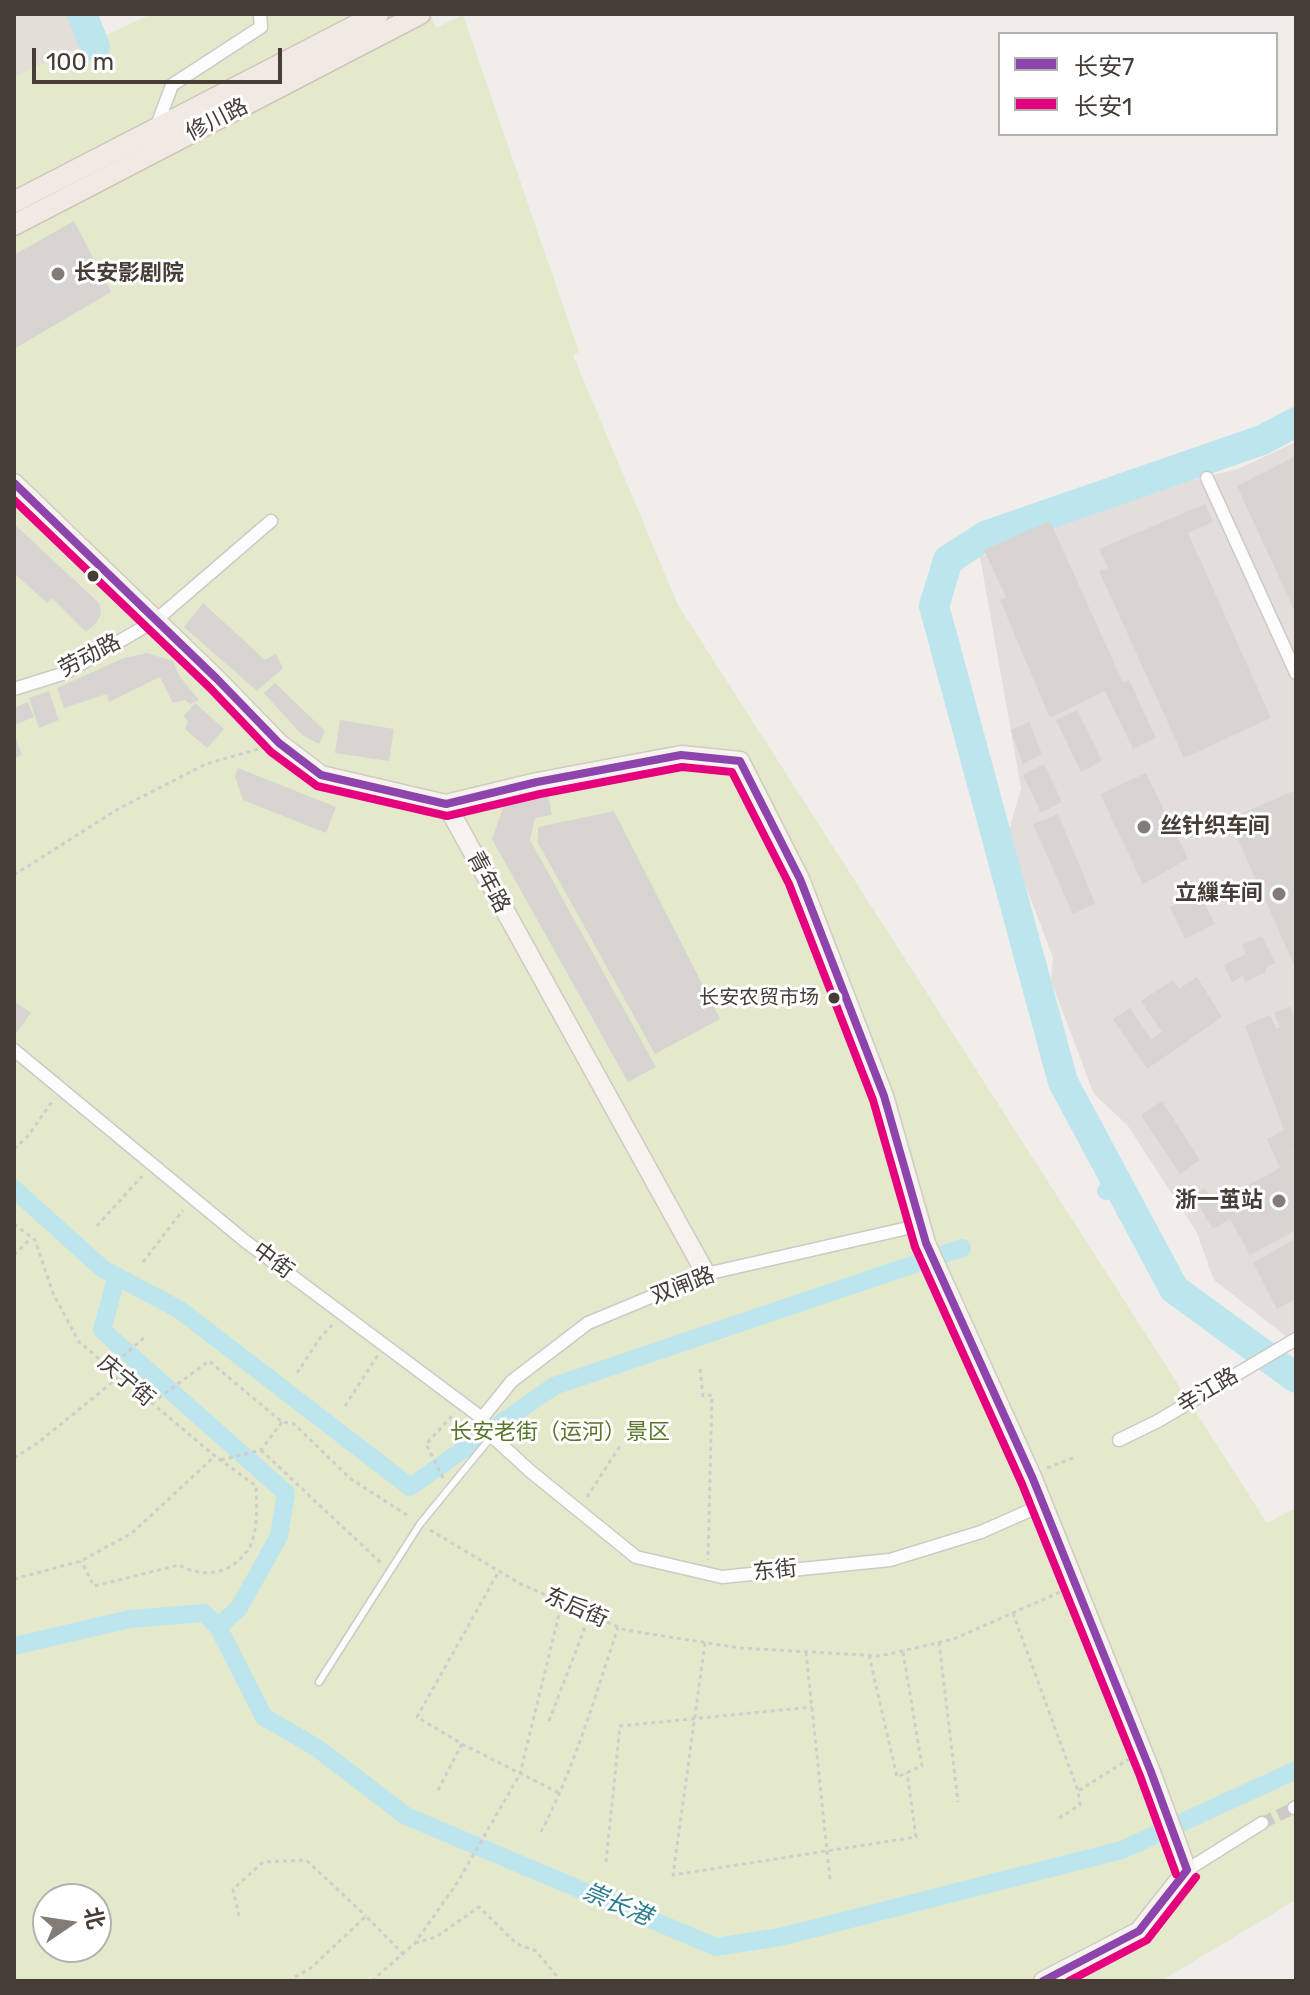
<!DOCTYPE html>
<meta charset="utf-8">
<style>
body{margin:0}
#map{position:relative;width:1310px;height:1995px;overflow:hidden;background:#f0edeb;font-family:Rubik,"Noto Sans SC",sans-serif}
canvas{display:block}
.frame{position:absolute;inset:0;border:16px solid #463d37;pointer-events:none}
.legend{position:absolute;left:998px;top:32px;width:280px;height:104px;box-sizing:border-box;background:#fff;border:2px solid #b5b1af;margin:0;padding:10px 14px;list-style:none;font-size:24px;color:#463d37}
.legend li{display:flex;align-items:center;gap:16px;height:40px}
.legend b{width:40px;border:2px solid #b5b1af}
.north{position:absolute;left:32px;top:1883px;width:80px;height:80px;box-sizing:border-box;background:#fff;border:2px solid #b5b1af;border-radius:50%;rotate:77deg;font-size:22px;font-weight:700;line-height:32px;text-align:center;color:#463d37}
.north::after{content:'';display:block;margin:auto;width:28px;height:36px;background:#827b76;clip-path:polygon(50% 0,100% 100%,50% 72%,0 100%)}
.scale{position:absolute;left:32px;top:48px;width:250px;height:36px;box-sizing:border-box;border:4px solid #463d37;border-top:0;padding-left:10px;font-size:24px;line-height:28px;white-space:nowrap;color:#463d37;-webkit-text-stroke:6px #fff;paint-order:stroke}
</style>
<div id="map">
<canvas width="1310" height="1995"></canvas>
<div class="frame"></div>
<ul class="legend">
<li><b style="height:10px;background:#8e44ad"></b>长安7</li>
<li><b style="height:10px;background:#e5007d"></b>长安1</li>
</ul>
<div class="north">北</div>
<div class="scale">100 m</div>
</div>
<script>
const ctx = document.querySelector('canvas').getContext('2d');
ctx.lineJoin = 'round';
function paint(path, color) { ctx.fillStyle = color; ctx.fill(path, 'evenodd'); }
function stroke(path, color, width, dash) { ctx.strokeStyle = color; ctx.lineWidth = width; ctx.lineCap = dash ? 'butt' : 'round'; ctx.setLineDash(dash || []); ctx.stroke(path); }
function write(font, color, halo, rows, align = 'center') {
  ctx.font = font + ' Rubik,"Noto Sans SC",sans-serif'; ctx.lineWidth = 6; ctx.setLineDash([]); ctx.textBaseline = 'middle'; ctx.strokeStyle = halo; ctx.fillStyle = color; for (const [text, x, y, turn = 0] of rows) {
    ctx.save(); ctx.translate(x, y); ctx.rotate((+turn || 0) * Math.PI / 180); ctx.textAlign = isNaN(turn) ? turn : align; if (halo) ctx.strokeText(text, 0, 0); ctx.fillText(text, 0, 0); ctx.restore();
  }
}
const residential = new Path2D(`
 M14,14H71L129,127L14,187Z`);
const industrial = new Path2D(`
 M1296,442V1344L1214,1280L1196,1231L1128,1126L1094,1094L1051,981L1053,957L1007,837L1021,788L980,557L1092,505L1238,469Z`);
const green = new Path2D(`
 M152,14H430L436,28L463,15L579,352L573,355L678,605L1267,1523L1296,1508V1900L1161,1981H14V77ZM48,1899H96V1947H48Z`);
const canal = new Path2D(`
 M14,1189L103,1269L180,1310L410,1487L554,1386L962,1248
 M1106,1191L1118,1185
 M116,1279L102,1330L286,1493L279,1536L239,1608L218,1627
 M14,1646L130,1619L204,1613L218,1627L264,1717L317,1748L406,1816L716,1947L780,1937L1122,1850L1296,1770`);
const river = new Path2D(`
 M82,14L95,47
 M1296,422L1262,440L985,536L948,560L934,606L1063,1082L1174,1289L1296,1378`);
const building = new Path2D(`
 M74,221L111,292L14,349V255Z
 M1296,456V614L1237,486Z
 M1205,504L1213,522L1188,533L1271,718L1184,758L1099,571L1108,568L1099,549Z
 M1050,521L1123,683L1129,680L1156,738L1133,749L1105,691L1050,718L1000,600L1006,597L984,550Z
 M14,524L99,603L101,614L96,623L86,632L52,598L47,603L14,573Z
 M203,603L265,660L276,654L283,668L257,691L184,627Z
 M147,653L173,661L180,677L199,700L190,704L185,700L173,703L160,677L109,702L107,694L64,708L57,688L124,658Z
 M275,683L325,731L319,744L302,735L264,693Z
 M49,691L59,720L39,728L29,698Z
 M28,702L34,717L14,725V708Z
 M195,703L224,729L207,748L185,729L188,722L184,716Z
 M1077,710L1102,761L1081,772L1056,720Z
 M340,720L394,729L389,761L335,753Z
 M1029,722L1042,754L1023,764L1011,730Z
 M14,734L22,755L14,758Z
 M1044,764L1062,802L1041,813L1023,775Z
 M238,768L336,807L326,833L243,800L235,776Z
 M1146,773L1188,859L1143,884L1100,794Z
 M546,786L552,815L535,818L530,840L656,1067L628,1082L492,839L508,794Z
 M1296,790V969L1229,819Z
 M614,811L720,1019L655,1054L538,843V827Z
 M1058,814L1095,903L1073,914L1033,824Z
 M1199,893L1215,924L1185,939L1170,907Z
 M1262,936L1275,963L1265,968L1266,972L1245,982L1243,976L1232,982L1224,965L1246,954L1242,945Z
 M1197,977L1222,1017L1147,1069L1113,1019L1130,1008L1151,1039L1162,1032L1141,1001L1173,980L1179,989Z
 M14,1001L31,1013L14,1036Z
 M1290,1006L1296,1021V1149L1292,1151L1296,1156V1230L1250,1255L1230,1219L1213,1229L1192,1195L1205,1188L1214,1204L1280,1168L1267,1139L1284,1130L1245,1026L1270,1015L1276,1029L1280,1027L1274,1013Z
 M1162,1101L1200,1160L1180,1174L1141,1115Z
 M1296,1238V1299L1277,1309L1253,1263Z`);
const streetTunnel = new Path2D(`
 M1262,1823L1294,1808`);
const path = new Path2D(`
 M14,875L118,809L206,764L262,748
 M14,1149L27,1137L54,1099
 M14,1224L35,1240L53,1293L79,1342L215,1456L256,1486C257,1505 258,1532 249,1548C233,1574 204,1579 179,1565L94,1586L81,1561
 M97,1226L142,1176
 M14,1255L31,1238
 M143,1262L183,1210
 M111,1367L147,1335
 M700,1369L703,1396L712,1395L708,1560
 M297,1373L320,1338L334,1323
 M152,1403L209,1361L282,1422L294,1424L351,1479L410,1517
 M345,1406L378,1355
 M261,1450L381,1563
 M14,1458L39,1442L120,1376
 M221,1460L261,1450L282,1422
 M1047,1468L1073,1458
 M443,1478L426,1444L455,1413
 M587,1497L620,1446
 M430,1530L519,1583L625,1630L740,1648L880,1656L954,1639L1060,1592
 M14,1579L81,1561L132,1533L215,1456
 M1013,1613L1078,1791
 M939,1642L958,1802
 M705,1643L673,1875L916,1837L907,1773
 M806,1652L830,1879
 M869,1655L897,1777L922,1766L903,1652
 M549,1721L590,1614
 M462,1744L561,1794
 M438,1790L462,1744L417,1717L499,1571
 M1059,1818L1080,1805L1078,1791L1129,1759
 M541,1832C575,1766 595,1697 618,1627
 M606,1862L620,1726L812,1707
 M239,1916L233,1889L263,1862L306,1860L366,1916
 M415,1943L436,1937L479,1907L517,1944L536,1951L561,1981
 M288,1981L311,1968L366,1916L403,1954
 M372,1981L415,1943L457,1883L520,1774L562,1602`);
const lane = new Path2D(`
 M319,1682L420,1524L492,1436`);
const street = new Path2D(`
 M156,128L172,85L261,27L260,14
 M1207,478L1296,673
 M14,689L65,673L156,620L271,521
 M14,1050L245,1241L482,1418L492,1436L530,1471L636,1557L722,1577L890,1560L981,1532L1042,1505
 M482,1418L512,1381L588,1323L706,1274L921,1225
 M1119,1440L1158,1421L1296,1339
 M1294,1808L1296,1807
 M1187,1870L1262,1823`);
const secondary = new Path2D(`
 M14,483L217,679L279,743L321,775L446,804L537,782L681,755L740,761L800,879L884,1096L926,1243L1033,1479L1151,1772L1187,1870L1139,1931L1043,1981
 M446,804L706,1274`);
const primary = new Path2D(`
 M14,202L378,14
 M14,225L420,14`);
const bus1 = new Path2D(`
 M14,483L217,679L279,743L321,775L446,804L537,782L681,755L740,761L800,879L884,1096L926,1243L1033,1479L1151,1772L1187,1870
 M1043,1981L1139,1931L1187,1870`);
const bus2 = new Path2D(`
 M14,500L209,687L271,752L317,786L447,816L540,794L682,767L732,772L789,884L873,1100L915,1247L1022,1484L1140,1776L1176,1874
 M1069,1981L1147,1940L1196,1877`);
const markers = [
 [58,274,8,"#827b76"],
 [93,576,7,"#463d37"],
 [1144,827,8,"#827b76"],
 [1279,894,8,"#827b76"],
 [834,998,7,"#463d37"],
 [1279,1201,8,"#827b76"]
];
const busNames = [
 ["长安农贸市场",819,998]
];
const streetNames = [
 ["修川路",217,120,-27],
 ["劳动路",90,656,-28],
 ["青年路",488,882,62],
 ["中街",273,1261,37],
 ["双闸路",683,1286,-21],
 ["庆宁街",126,1381,40],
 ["辛江路",1208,1391,-31],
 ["东街",775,1571,-6],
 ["东后街",576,1608,24]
];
const poiNames = [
 ["长安影剧院",74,274],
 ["丝针织车间",1160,827],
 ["立繅车间",1263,894,"right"],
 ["浙一茧站",1263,1201,"right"]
];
const parkNames = [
 ["长安老街（运河）景区",560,1433]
];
const waterNames = [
 ["崇长港",617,1905,23]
];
paint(residential, '#e4ded8');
paint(industrial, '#e3dedc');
paint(green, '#e4e9cc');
stroke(canal, '#bde5ed', 18);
stroke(river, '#bde5ed', 30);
paint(building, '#d8d4d2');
stroke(streetTunnel, '#cecac7', 12, [12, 6]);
stroke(lane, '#cdc9c7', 9);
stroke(street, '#cdc9c7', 15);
stroke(secondary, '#d1cac3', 21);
stroke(primary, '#d2c4b9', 23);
stroke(path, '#d1cdcc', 3, [4, 4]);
stroke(lane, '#fdfcfc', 6);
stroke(street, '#fdfcfc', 12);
stroke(secondary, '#f6f3ef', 18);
stroke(primary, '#f1eae4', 20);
stroke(bus1, '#8e44ad', 8);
stroke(bus2, '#e5007d', 8);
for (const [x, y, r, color] of markers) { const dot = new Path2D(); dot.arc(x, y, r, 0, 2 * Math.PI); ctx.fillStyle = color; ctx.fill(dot); stroke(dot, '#fff', 3); }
write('20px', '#463d37', '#fff', busNames, 'right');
write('22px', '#463d37', '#fff', streetNames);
write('bold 22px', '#463d37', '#fff', poiNames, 'left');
write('22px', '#5a762c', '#fff', parkNames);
write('italic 24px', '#2d7d8f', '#fff', waterNames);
</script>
